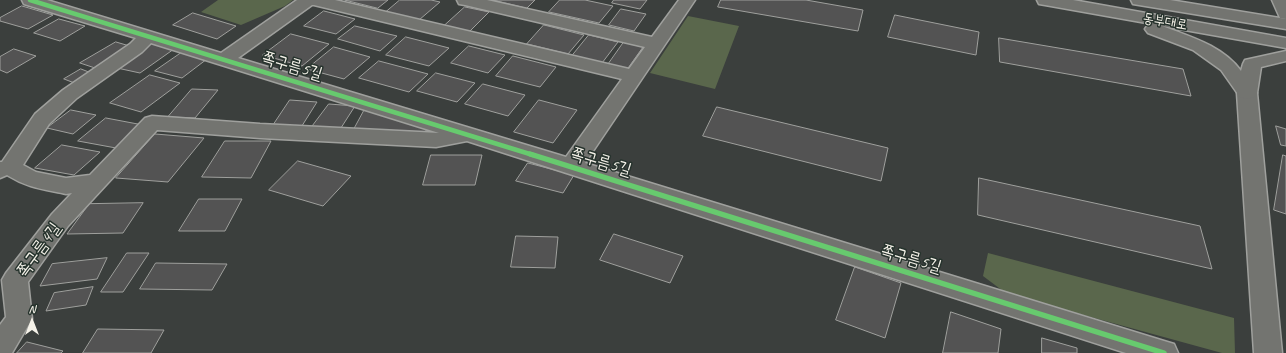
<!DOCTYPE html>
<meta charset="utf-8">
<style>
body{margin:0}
#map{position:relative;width:1286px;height:353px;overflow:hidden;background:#3b3f3d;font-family:Caveat,sans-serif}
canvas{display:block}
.north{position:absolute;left:12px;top:301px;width:40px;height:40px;-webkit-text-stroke:3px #26332d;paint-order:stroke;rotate:0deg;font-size:11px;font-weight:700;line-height:16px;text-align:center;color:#f4f1e8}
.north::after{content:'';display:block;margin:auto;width:14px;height:18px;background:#f4f1e8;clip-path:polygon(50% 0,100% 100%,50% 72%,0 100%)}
</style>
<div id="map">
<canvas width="1286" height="353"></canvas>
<div class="north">N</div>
</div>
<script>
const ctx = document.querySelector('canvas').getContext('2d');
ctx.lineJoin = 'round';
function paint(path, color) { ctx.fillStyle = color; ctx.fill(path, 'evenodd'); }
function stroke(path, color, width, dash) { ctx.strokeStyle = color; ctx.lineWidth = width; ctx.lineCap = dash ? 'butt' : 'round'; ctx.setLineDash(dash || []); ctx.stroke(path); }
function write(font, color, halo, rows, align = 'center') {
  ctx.font = font + ' Caveat,"Poor Story",sans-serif'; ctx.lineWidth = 3; ctx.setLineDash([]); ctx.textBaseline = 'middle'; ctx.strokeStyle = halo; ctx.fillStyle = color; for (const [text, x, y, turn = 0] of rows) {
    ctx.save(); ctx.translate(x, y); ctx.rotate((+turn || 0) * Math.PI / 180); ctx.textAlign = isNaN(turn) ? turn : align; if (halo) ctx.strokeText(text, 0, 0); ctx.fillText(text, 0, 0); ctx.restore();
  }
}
const green = new Path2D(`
 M218,0H293L285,6L241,25L201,12Z
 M688,16L739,26L715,89L650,73Z
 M988,253L1234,318L1235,353H1222L1007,294L983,276Z`);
const building = new Path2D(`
 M345,0H388L378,8Z
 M400,0H431L440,2L419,20L386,12Z
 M493,0H535L527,8Z
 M560,0H585L613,6L599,23L549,12Z
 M614,0H647L640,9L612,3Z
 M721,0H806L863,10L858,31L718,7Z
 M22,6L53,15L28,29L0,21V18Z
 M465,7L489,12L469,32L444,26Z
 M621,9L646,14L634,31L609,25Z
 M324,11L355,19L336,34L304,26Z
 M193,13L236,26L217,39L173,25Z
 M895,15L979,32L976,55L888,37Z
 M59,19L85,26L60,41L34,33Z
 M544,25L584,35L568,54L527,44Z
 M355,26L397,36L380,51L338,39Z
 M291,34L329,44L302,66L263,55Z
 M589,35L618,42L602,63L572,56Z
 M406,37L449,48L429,66L386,55Z
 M999,38L1183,69L1191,96L1000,62Z
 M149,41L174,49L140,73L117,68Z
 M116,42L133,47L98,69L80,63Z
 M624,42L643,47L626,71L607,66Z
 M469,46L505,55L488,73L451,63Z
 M334,47L370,57L344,79L307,69Z
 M14,49L36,56L7,73L0,70V57Z
 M181,53L207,59L182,78L155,71Z
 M513,56L556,67L540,87L496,76Z
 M379,61L428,74L409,92L359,78Z
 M81,69L94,74L77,84L64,79Z
 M436,73L475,83L457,102L417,91Z
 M150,75L180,83L141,112L110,103Z
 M483,84L525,95L508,116L465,104Z
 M192,89L218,90L195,118L168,117Z
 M290,100L317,102L300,129L272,127Z
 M539,100L577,110L553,143L514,132Z
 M329,104L355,106L339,131L311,128Z
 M717,107L888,148L881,181L703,136Z
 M365,109L427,128L424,136L352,133Z
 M71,110L96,115L73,134L47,128Z
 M106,118L143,125L116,148L78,141Z
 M1276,126L1286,129V146L1281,145Z
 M155,134L204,138L168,182L116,178Z
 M225,141H271L251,178L202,177Z
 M62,145L100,152L74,175L35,168Z
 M431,155H482L475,185H423Z
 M1283,155L1286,156V214L1274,210Z
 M298,161L351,176L323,206L269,190Z
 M528,163L574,175L563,193L516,181Z
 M979,178L1200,226L1212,269L978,215Z
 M199,199H242L225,231H179Z
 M143,203L123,233L67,234L89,204Z
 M614,234L683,256L670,283L600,260Z
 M516,236L558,237L555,268L511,267Z
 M127,253H149L123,292H101Z
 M107,258L97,279L40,286L52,264Z
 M156,263L227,264L212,290L140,289Z
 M855,267L901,283L885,338L836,320Z
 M93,287L86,305L46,311L54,293Z
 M951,312L1001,329L998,353H943Z
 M98,329L164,330L151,353H83Z
 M1042,338L1077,348V353H1042Z
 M27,342L63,351L61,353H17Z`);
const street = new Path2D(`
 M22,0H47L221,53L297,0H335L629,69L645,47L465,5L459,4L457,0H487L652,37L679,0H695L585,163L1164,341L1174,344L1178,353H1126L467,141L436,147L260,138L157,130L68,226L28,282L32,319L12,353H0V325L6,317L2,280L6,273L52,214L72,193L66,194C43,189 28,188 7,175L0,178V162H2L35,114L63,90L130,44L136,38L24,4ZM312,5H314L622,79L566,157L238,58ZM151,43L439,133L260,124L152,116L145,118L90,175L66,178L36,172L23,165L49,124L77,98L142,52Z
 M1272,0H1286V19L1280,18Z
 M1247,87L1254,89L1257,93L1282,353H1254L1237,93L1240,89Z`);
const primary = new Path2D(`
 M1037,0H1073L1286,38V48L1162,26C1191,37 1223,46 1241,71L1243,64L1245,60L1286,51V61L1261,67L1257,93L1254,97L1247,99L1240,97L1221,70L1193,50L1148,33L1145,29L1148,25L1152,24L1045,5L1039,4Z
 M1131,0H1170L1286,19V29L1139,5L1133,4Z`);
const cyclewayFar1 = new Path2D(`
 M30,0L533,155`);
const cycleway = new Path2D(`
 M530,154L1164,353`);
const farStreetnames = [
 ["동부대로",1165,22,10]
];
const streetNames = [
 ["쪽구름5길",292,66,17],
 ["쪽구름5길",601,162,17],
 ["쪽구름4길",39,250,-54],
 ["쪽구름5길",911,259,17]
];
paint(green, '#5a674c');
paint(building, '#535353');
stroke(building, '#9fa09d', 1);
stroke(street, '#9fa09d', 3);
stroke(primary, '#9fa09d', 3);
paint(street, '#737470');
paint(primary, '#737470');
stroke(cyclewayFar1, '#67ca6e', 4.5);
stroke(cycleway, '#67ca6e', 5.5);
write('14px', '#f4f1e8', '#26332d', farStreetnames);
write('17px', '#f4f1e8', '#26332d', streetNames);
</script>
